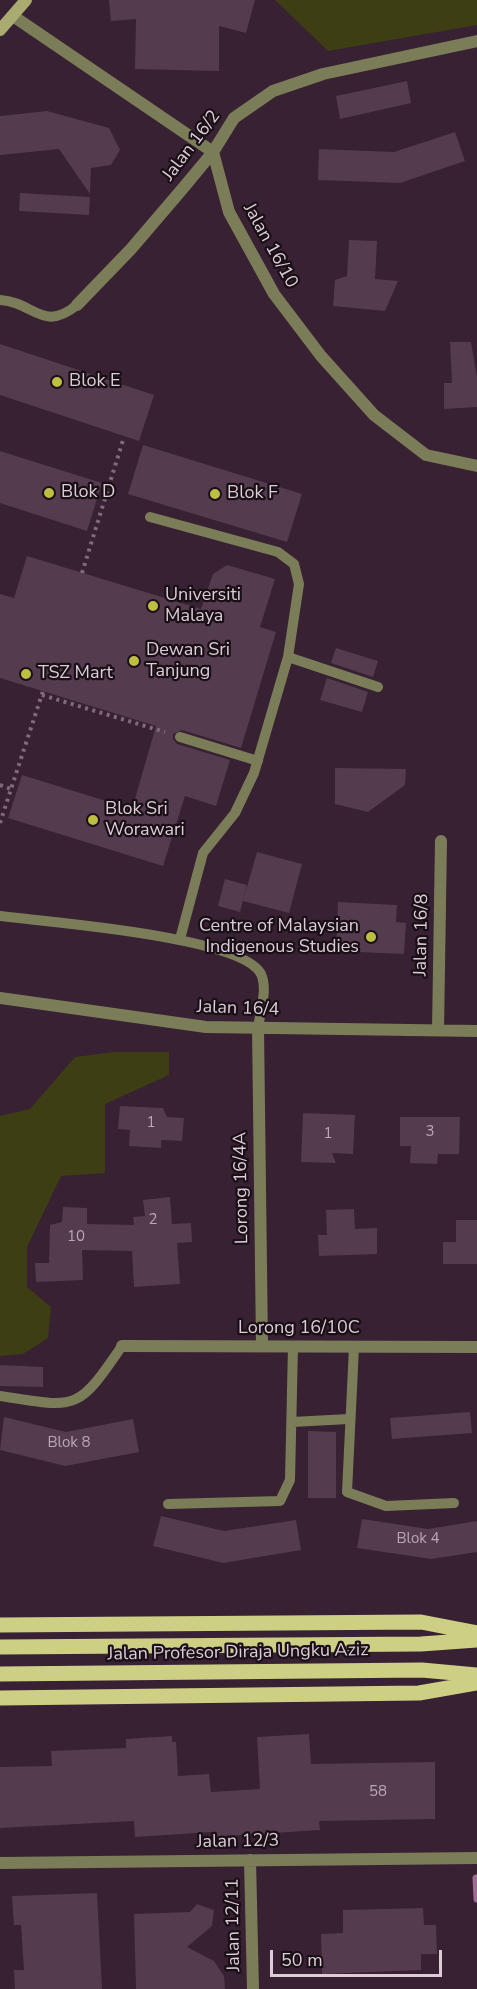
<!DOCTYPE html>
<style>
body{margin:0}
#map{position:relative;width:477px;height:1989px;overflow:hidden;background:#382132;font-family:"Nunito Sans",sans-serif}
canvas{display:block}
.scale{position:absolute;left:270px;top:1950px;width:172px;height:27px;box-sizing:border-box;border:3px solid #dcccd7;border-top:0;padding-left:8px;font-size:18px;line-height:21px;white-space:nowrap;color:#dcccd7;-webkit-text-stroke:4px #190f16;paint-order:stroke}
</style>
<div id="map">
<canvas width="477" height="1989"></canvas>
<div class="scale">50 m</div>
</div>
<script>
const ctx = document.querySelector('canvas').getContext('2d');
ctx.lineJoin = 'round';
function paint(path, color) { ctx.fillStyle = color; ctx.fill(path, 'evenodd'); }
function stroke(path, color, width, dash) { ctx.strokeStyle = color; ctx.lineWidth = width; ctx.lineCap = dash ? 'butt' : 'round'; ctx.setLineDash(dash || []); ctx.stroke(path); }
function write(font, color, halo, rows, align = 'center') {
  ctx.font = font + ' "Nunito Sans",sans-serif'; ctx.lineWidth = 4.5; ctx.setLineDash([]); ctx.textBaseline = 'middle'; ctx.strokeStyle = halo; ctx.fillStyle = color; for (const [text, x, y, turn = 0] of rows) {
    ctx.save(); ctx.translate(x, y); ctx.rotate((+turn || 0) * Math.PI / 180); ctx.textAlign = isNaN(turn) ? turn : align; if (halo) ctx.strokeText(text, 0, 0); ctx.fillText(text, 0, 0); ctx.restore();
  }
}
const green = new Path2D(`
 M275,0H477V25L328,51Z
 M114,1052H169V1075L105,1104V1173L61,1176L27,1247V1287L51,1307L48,1338L23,1354L0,1356V1116L30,1109L75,1057Z`);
const stream = new Path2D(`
 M476,1878L477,1899`);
const building = new Path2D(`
 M109,0H255L246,33L219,26V71L135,69L136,19L111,21Z
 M407,81L411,103L340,119L336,96Z
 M47,111L109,128L120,150L111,165L91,168L90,194L59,149L0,155V116Z
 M455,132L465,161L400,183L318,180L319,149L394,152Z
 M20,193L90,197L89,215L19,211Z
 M349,240L377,241L375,279L398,281L385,311L333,306L335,280L347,276Z
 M450,342H471L477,377V407L444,409V383H452Z
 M0,344L154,395L139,441L0,395Z
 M143,445L302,494L287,542L128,494Z
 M0,451L102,483L87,531L0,503Z
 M27,556L201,609L213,574L227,565L275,579L260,627L276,632L241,748L182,730L173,734V739L177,744L230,760L216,806L185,796L163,866L8,818L22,775L132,809L156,726L0,678V594L14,598Z
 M336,648L378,661L373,677L331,663Z
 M327,678L368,692L362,712L320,700Z
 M335,768L406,769L405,785L368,812L335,804Z
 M257,852L302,864L289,913L243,901Z
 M225,879L247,885L240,912L218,906Z
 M338,902L397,905L396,922L406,923L404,954L336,951Z
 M120,1106L163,1108L167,1117L184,1118L182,1141L161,1140V1148L129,1146L130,1130L118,1129Z
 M303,1113L355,1115L353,1154L332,1153L336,1163L301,1162Z
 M400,1117H460L459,1154H438L437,1164L410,1163L411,1146H400Z
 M170,1197L172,1224L191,1223L192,1242L177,1243L180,1284L134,1287L132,1251L82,1250L83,1280L36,1282L35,1263H49L50,1225L62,1222L63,1207L87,1208V1224L134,1225L133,1217L145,1216L143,1200Z
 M354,1209L355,1229L377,1228V1254L319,1256L318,1235H327L326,1210Z
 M456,1220H477V1264H443V1242H456Z
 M0,1365L43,1367V1387L0,1386Z
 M470,1412L472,1433L392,1439L390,1418Z
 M4,1417L66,1432L133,1419L139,1452L65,1466L0,1450Z
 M308,1431L336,1432V1498H308Z
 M161,1516L224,1531L296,1520L301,1550L223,1563L153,1546Z
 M362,1519L428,1529L477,1521V1552L431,1559L357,1548Z
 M309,1734L311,1764L435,1762V1819L319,1821L320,1830L212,1837V1832L135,1837L134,1821L0,1828V1767L52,1766L51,1751L126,1748V1739L172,1736V1742H176L178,1776L209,1774L211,1792L260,1789L257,1737Z
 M97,1893L102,1989H15L14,1970H24L21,1925H14L12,1896Z
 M197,1904L214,1910L212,1926L187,1947L214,1961L224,1976L225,1989H136L134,1914L190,1912Z
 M423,1908L424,1925H436L437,1954H421V1970L322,1974L321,1934L343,1933V1910Z`);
const path = new Path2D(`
 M82,573L124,437
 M42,695L165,732
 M0,785L11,789
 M0,823L43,691`);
const lane = new Path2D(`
 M0,300C34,302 43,333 77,305
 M150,517L278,552L294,564L299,584L288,657L254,773L235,813L203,853L180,939
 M288,657L378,687
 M180,737L258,761
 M0,916C45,922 242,936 261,974C268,989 260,1013 258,1028
 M354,1347L347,1492L386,1506L454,1503
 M0,1396C77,1408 77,1412 122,1346
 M292,1422L349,1419
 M168,1504L280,1501L290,1480L293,1346`);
const street = new Path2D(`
 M13,16L213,152L229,212L274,294L321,356L374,415L426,455L477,466
 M77,305L131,249L184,187L213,152L234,118L273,91L323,74L477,41
 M0,998L206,1027L477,1031
 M258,1028L262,1346
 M438,1030L441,841
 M122,1346L477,1347
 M250,1860L253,1989
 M0,1863L477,1858`);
const secondary = new Path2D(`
 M0,30L26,0`);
const primary = new Path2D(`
 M0,1625L421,1622L477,1633
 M0,1647L421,1644L477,1640
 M0,1674L422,1670L477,1675
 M0,1698L419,1693L477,1683`);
const markers = [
 [57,382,6,"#bebf42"],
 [49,493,6,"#bebf42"],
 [215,494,6,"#bebf42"],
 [153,606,6,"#bebf42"],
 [134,661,6,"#bebf42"],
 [26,674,6,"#bebf42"],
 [93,820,6,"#bebf42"],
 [371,937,6,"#bebf42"]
];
const numberNames = [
 ["1",151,1123],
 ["3",430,1132],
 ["1",328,1134],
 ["2",153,1220],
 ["10",76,1237],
 ["Blok 8",69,1443],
 ["Blok 4",418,1539],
 ["58",378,1792]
];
const streetNames = [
 ["Jalan 16/2",192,146,-53],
 ["Jalan 16/10",270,246,61],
 ["Jalan 16/8",422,935,-89],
 ["Jalan 16/4",238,1009,2],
 ["Lorong 16/4A",242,1188,-91],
 ["Lorong 16/10C",299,1329],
 ["Jalan Profesor Diraja Ungku Aziz",238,1653,-1],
 ["Jalan 12/3",238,1842,-1],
 ["Jalan 12/11",234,1925,-91]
];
const poiNames = [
 ["Blok E",69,382],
 ["Blok D",61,493],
 ["Blok F",227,494],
 ["Universiti",165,596],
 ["Malaya",165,617],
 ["Dewan Sri",146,651],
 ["Tanjung",146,672],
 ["TSZ Mart",38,674],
 ["Blok Sri",105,810],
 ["Worawari",105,831],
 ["Centre of Malaysian",359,927,"right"],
 ["Indigenous Studies",359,948,"right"]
];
paint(green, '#3d3e14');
stroke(stream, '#9f6b93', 7);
paint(building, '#543b4d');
stroke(path, '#7f6b79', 4, [3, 4.5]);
stroke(lane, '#7b7d59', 10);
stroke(street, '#7b7d59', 12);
stroke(secondary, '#aaab71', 12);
stroke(primary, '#cdd084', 15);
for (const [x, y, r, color] of markers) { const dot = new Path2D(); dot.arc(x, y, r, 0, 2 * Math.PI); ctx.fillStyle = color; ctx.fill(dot); stroke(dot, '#190f16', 2); }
write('15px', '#baa8b4', null, numberNames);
write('18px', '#dcccd7', '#190f16', streetNames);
write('18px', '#dcccd7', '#190f16', poiNames, 'left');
</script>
